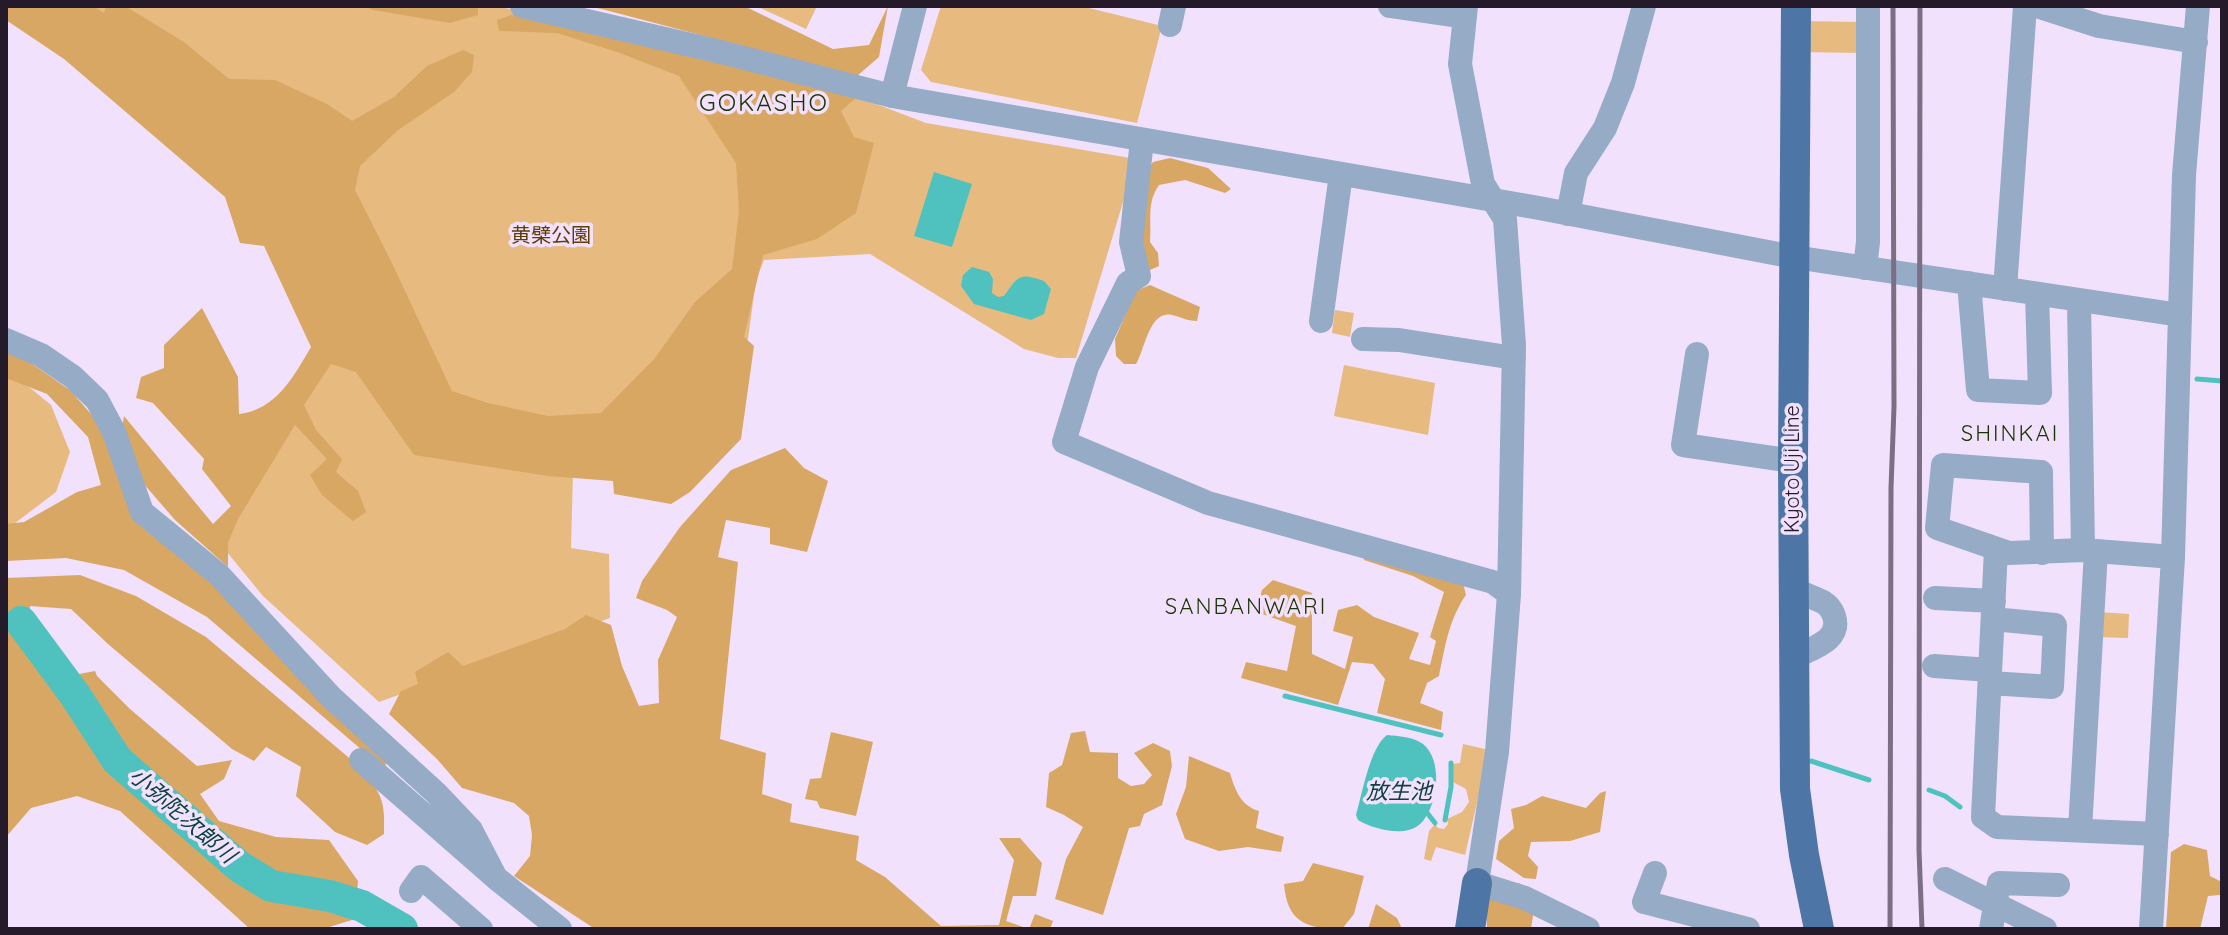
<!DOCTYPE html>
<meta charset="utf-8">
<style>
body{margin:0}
#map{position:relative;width:2228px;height:935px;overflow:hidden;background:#f2e1fc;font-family:Quicksand,sans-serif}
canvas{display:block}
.frame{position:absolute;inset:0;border:8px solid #241a2a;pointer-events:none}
</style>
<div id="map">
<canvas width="2228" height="935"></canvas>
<div class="frame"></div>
</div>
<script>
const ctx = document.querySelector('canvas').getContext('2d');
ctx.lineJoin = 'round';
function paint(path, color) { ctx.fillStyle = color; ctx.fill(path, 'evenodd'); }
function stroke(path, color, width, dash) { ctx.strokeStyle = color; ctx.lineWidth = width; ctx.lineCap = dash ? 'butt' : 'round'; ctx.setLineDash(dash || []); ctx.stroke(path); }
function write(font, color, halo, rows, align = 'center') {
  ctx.font = font + ' Quicksand,"Noto Sans JP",sans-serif'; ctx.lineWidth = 7; ctx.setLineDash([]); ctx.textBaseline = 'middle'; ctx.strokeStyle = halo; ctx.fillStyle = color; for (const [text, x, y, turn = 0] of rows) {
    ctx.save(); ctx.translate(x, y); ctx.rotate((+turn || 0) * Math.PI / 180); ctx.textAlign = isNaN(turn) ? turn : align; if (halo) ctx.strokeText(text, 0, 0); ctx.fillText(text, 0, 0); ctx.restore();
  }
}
const green = new Path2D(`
 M8,6H492L523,11L876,104L926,123L1136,159L1076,358H1058L1024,349L870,254L764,260L756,280L735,434L479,445L272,223Z
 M756,6H817L806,29Z
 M941,6H1081L1162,26L1137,123L931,82L921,70Z
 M1800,21L1862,22L1861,53L1800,52Z
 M1335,310L1354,313L1350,337L1332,333Z
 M333,341L573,472L571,548L609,554L610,618L379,702L263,596L217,540Z
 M1344,365L1435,383L1428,435L1334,416Z
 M6,368L51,405L70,452L56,492L6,530Z
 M2098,612L2129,614L2128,638L2097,637Z
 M1463,744L1489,750L1465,855L1436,847L1431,861L1424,859L1429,831L1435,824L1438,828L1444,829L1448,824L1447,819L1462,812L1469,802L1466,789L1453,782V764L1460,763Z`);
const forest = new Path2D(`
 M6,6H93L104,13L106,6H125L184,42L229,79L275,80L327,104L352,121L394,97L427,66L463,50L474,55L472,72L454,92L397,131L360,166L355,190L390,259L452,391L488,403L548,416L601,413L655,358L695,302L732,269L739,211L736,163L679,76L620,53L557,33L499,31L497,20L523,11L856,98L841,111L854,137L874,143L856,213L817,239L763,255L744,337L754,346L741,439L690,492L671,504L614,494L613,481L548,476L414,455L356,372L331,364L304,405L316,430L342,459L336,472L358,491L366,512L353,521L322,495L310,475L327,459L295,425L238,519L228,543V567L175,520L143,483L122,428L124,416L213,524L231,506L202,469L204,459L153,403L136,398L141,377L164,368V345L202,308L238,377L239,414C276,410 294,376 311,347L264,246L240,243L225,197L64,59L6,20Z
 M364,6H478V15L450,23L373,10Z
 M590,6H744L833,49L869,45L888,6L879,57L857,76Z
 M1170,158L1208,168L1231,189L1225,193L1185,180L1159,185C1146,204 1152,220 1150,242L1158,253L1159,266L1150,270L1140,266L1142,179L1153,162Z
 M1150,285L1200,307L1197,321C1187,321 1181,317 1172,315C1149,310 1145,350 1136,364H1124L1116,356L1115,339L1136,291Z
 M6,348L14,351L71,391L110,436L128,492L389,755L384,769L207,617L124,570L66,558L6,561V524L24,522L77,492L101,485L88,437L47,394L6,378Z
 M785,448L804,468L828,481L807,552L770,544V528L726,520L718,557L738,562L720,739L766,753L762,794L792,804L790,822L859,836L856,860L885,877L941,926L999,925L1014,860L999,838H1020L1042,863L1036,896H1013L1006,921L1029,929L1035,914L1053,921L1050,929H595L514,876L530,856L532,835L529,816L514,803L462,788L437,759L389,714L401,691L418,684L415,672L448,652L463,666L565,629L586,615L611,625L622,666L639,706L659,703L658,660L677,617L667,610L636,598L642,581L680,527L731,470Z
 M1363,553L1462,579L1466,595C1449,619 1445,647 1439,676L1427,683L1420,703L1443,712L1441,730L1377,713L1385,679L1373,664L1352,662L1338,705L1241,678L1246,662L1287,671L1296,626L1256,612L1262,590L1273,580L1312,593V654L1345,669L1353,637L1333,631L1338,610L1357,605L1374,617L1419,633L1409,659L1430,665L1436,641L1430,637L1444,592L1413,576L1364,560Z
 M80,575L136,596L206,637L367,773C383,799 385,803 384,834L367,845L335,832L296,796L301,767L266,747L254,761L232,749L108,644L71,609L30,606L28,640L53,679L95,671L97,676L130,709L197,766L232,760L224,779L200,794L219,821L276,837L329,840L358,881L355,919L323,929H250L120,811L77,796L31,808L6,837V578Z
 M1085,731L1090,752L1118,753V778L1131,786L1144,784L1152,775L1134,753L1153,743L1170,751L1172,766L1162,805L1144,814L1140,826L1129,828L1103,915L1055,899L1066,859L1083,827L1064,815L1046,807L1049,773L1062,765L1071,733Z
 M831,732L873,742L856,816L820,808L817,801L805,799L810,779L821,778Z
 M1189,756L1230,773C1235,790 1241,806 1259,811L1256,828L1284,837L1281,852L1248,847L1219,851L1185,839L1176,814L1186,787Z
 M1606,791L1600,832L1570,841L1531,842L1528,856L1538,867L1536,879L1524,878L1496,859L1499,841L1514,828L1511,809L1526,805L1542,796L1586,808L1600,793Z
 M2184,844L2207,850L2210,876L2220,881L2222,893L2220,895L2208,896L2200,929H2166L2171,852Z
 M1313,863L1364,876L1354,914L1342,929C1306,929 1287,922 1284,884L1303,881Z
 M1503,883H1519L1536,896L1531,929H1487L1486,901Z
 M1376,904L1397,918L1402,929H1368Z`);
const water = new Path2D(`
 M934,172L972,184L952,247L914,236Z
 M972,267L989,272L993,279L992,293L998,297L1004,296C1018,276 1019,272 1044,281L1051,289L1044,314L1031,320L974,304L961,286L963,275Z
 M1387,735C1398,736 1414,737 1423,744C1443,760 1438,803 1423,821C1409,839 1375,830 1358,820L1356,815C1362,795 1370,747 1387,735Z`);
const stream = new Path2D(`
 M2197,379L2222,381
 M1285,696L1441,735
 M1811,761L1869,780
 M1929,790L1945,796L1960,807
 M1428,814L1435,823
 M1445,820L1451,787V763`);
const river = new Path2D(`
 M21,622L75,695L117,760L240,867L271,886L330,896L362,906L402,929`);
const minor = new Path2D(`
 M522,6L717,51L892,96L1539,208L1794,257L2180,315
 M1390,6L1465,17
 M1466,6L1460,64L1483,184L1505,219L1514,345L1509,594L1497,752L1477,883L1525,898L1588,929
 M2037,6L2099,26L2196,42
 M1170,25L1174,6
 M892,96L915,6
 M1142,140L1131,242L1139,276L1128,283L1087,367L1064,442L1208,503L1493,582L1509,594
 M1568,214L1576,173L1605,128L1623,83L1644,6
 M1865,268L1868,242V6
 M1969,283L1978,390L2040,393L2037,294
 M2005,289L2025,6
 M2079,300L2083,550
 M1321,321L1341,174
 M1363,339L1399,340L1514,358
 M6,340L41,355L73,377L97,400L114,432L142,512L219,575L331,697L436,793L471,830L496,878
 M1697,354L1683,445L1793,461
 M1996,549L1983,817L1997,827L2157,834
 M2042,553L2041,472L1943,465L1937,528L2009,553L2083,550L2173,557
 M1794,589C1803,594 1813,597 1823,602C1828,605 1832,610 1834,616C1842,641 1811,648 1795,657
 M1935,598L1994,601
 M1934,666L1990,670
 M1990,683L2052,687L2055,625L1993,619
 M361,760L496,878L560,929
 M2080,830L2096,551
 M1655,873L1644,902L1748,929
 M1945,879L2045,929
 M411,891L421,877L481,929
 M1991,929L1999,883L2058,885
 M2151,929L2173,557L2184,175L2198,6`);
const major = new Path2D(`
 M1796,6L1793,461L1795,789L1804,855L1819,929
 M1470,929L1477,883`);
const rail = new Path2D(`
 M1920,6L1919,850L1922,929
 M1890,929L1891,488L1894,407L1893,6`);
const parkNames = [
 ["黄檗公園",551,236]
];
const streetNames = [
 ["Kyoto Uji Line",1793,469,-90]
];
const neighbourhoodNames = [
 ["SHINKAI",2010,434],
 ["SANBANWARI",1246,607]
];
const waterNames = [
 ["放生池",1399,792],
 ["小弥陀次郎川",182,816,41]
];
const quarterNames = [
 ["GOKASHO",764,104]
];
paint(green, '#e7ba7f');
paint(forest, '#d9a764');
paint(water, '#4fc2bf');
stroke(stream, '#4fc2bf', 5);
stroke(river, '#4fc2bf', 32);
stroke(minor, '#95abc6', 24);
stroke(major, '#4d76a6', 30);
stroke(rail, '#7c6f84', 5);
write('20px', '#5f3d05', '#f2e1fc', parkNames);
write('20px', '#241a2a', '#f2e1fc', streetNames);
ctx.letterSpacing = '2px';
write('22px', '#1b3402', '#f2e1fc', neighbourhoodNames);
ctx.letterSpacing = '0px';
write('italic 22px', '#0c4140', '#f2e1fc', waterNames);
ctx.letterSpacing = '2px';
write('24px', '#1b3402', '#f2e1fc', quarterNames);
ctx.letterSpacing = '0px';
</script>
